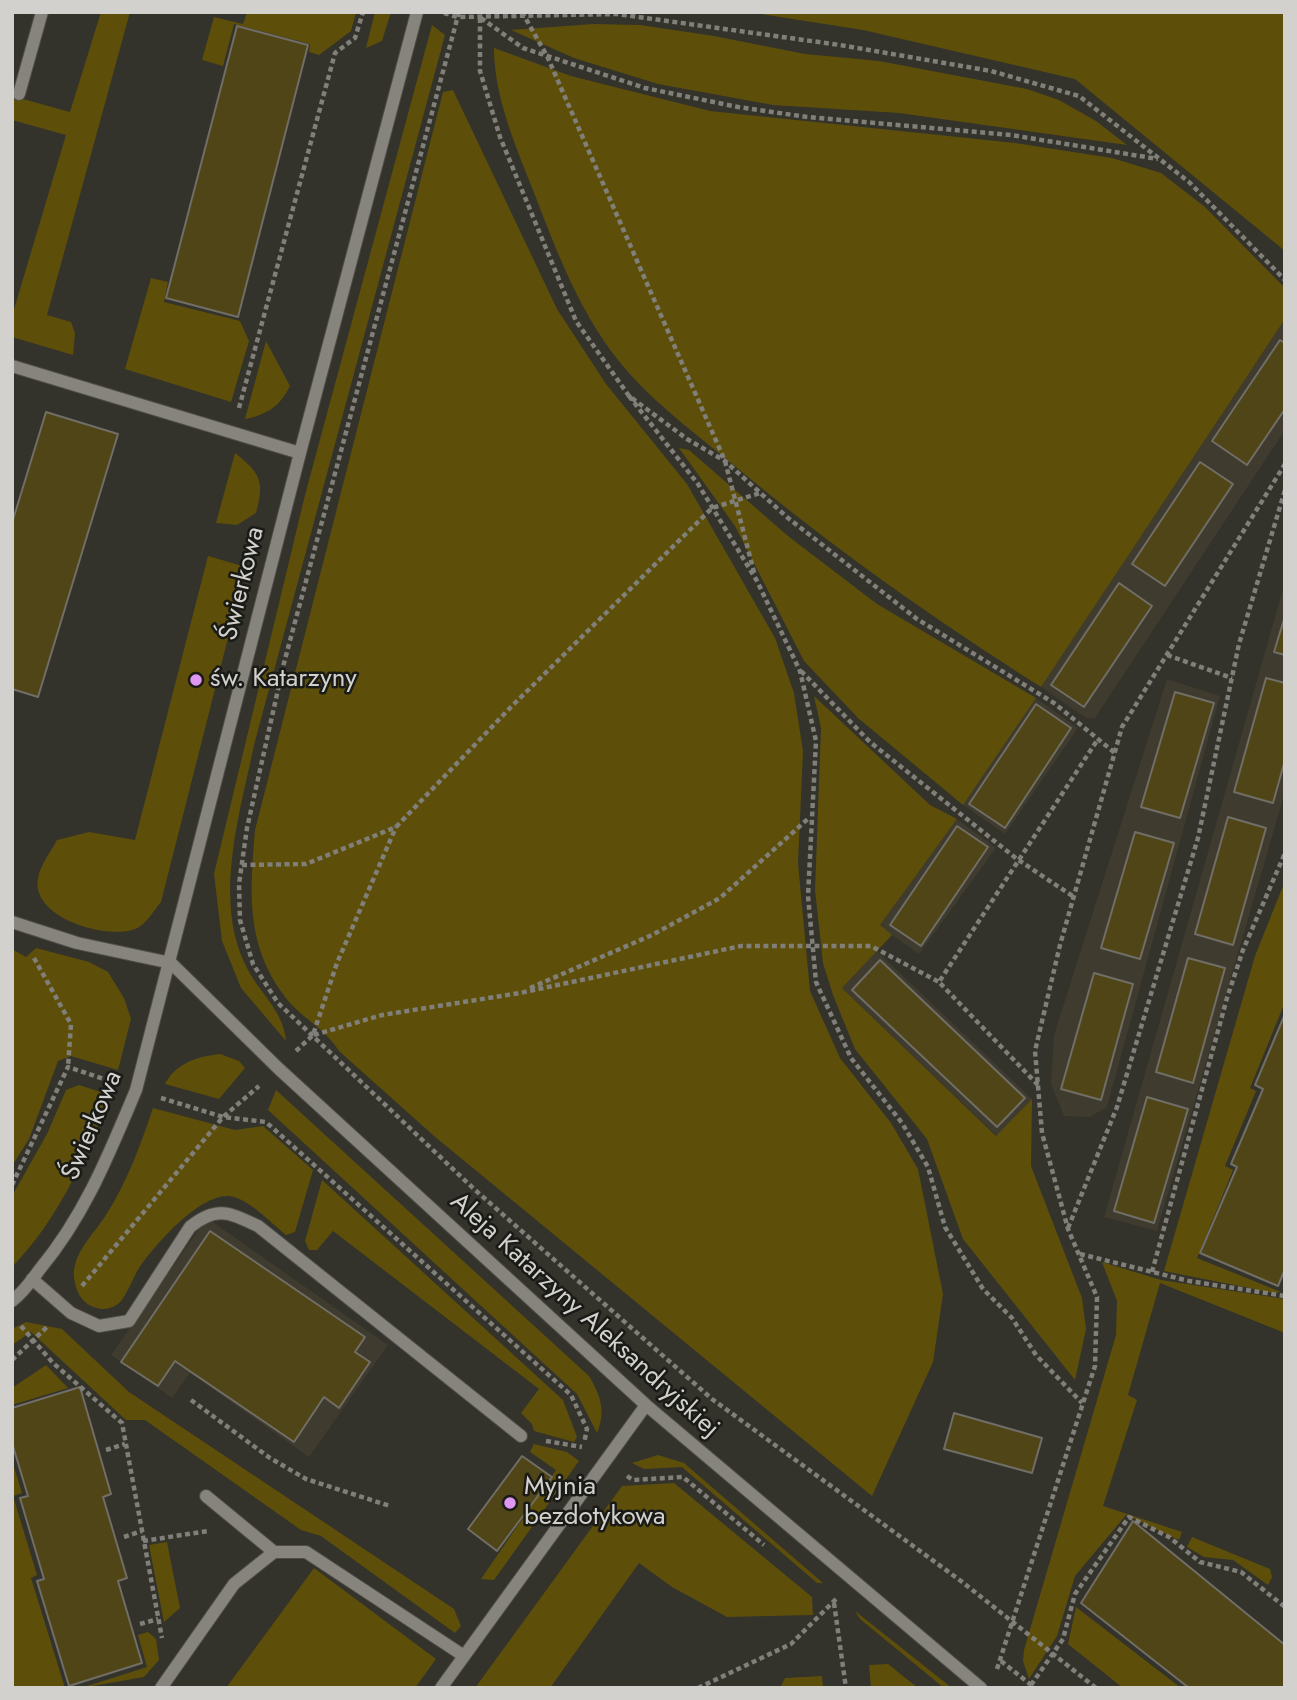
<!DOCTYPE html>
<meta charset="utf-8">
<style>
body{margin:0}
#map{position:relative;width:1297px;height:1700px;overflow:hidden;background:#33322b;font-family:Jost,sans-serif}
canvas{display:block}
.frame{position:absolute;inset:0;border:14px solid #d2d1cd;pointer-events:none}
</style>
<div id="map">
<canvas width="1297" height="1700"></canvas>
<div class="frame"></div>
</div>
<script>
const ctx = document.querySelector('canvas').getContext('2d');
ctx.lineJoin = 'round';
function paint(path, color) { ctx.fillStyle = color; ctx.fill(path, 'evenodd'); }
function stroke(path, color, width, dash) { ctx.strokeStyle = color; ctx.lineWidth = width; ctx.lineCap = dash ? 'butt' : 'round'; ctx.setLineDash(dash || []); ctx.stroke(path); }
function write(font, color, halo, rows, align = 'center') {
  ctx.font = font + ' Jost,sans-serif'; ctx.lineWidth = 5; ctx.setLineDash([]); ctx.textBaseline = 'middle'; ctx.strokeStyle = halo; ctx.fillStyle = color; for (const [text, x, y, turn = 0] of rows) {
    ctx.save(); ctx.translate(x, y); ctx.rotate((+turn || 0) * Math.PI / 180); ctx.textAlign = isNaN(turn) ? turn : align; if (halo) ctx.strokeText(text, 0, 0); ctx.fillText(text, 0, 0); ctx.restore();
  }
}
const built = new Path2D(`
 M1285,319V430L1095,718H1086L1041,687Z
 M1285,582V792L1157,1231L1104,1217Z
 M1167,679L1220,696L1107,1107L1090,1117L1064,1116L1051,1084L1054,1035Z
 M1036,698L1078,728L1005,834L963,805Z
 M957,819L996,848L919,954L879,926Z
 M877,951L1032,1099L997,1136L842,988Z
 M207,1218L388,1345L309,1457L190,1373L172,1398L111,1355Z`);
const green = new Path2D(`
 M101,12H130L47,315L71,322L75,333L73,355L12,337V316L66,135L12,120V96L70,112Z
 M247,12H356L351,31L319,55L309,52L310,44L234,24L223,66L202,60L214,17L243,24Z
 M375,12H391L382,41L366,48Z
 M748,12H1285V251L1075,79L863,30Z
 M593,24L640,25L714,36L805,54L879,61L1027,89L1059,100L1096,121L1127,145L899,113L773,105L658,84L574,58L511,30Z
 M432,25L445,35L254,745C240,814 213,898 246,966C259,993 284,1011 286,1041L241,988L231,963L222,941L214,874L305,495Z
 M494,48L571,76L710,111L1015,143L1112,158L1161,173L1205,207L1285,288V319L1041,687C934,619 833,548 736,467C700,437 659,407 628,372C580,317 557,252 531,185C514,142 494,95 494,48Z
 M453,90L557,309L606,384L687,484L775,638L794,693L803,751L798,863L810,991L840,1058L891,1123L918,1169L943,1294L933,1362L872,1496L434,1136L339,1051C325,1028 301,1018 285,997C245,944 250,892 255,830L443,92Z
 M151,278L168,282L164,302L240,321L249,341L231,402L125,369Z
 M266,341L290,386C280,406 267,415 245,419Z
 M679,448L689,450L788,536L877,604L1036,698L963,805L858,718L804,661L735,526Z
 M235,453C260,473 265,481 256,513L237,525L216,523Z
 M208,556L246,567L161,902C154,910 145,926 135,929C107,940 31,918 38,879C39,867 51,851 57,840L89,832L135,840Z
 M814,696L930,805L957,819L880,925L892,935L842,988L996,1136L1032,1099L1031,1166L1082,1298L1086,1329L1075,1380L963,1239L927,1139L855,1049L833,995L823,963L815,890L821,728Z
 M1285,881V1002L1250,1088L1256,1091L1225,1166L1233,1170L1197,1258L1281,1292L1274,1293L1164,1271L1255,956Z
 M36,948L89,962L108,972L124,998L131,1019L118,1070L71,1056L58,1061L29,1139L12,1166V949L26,957Z
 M220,1054L239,1061L245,1068L219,1099L165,1084C177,1062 197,1057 220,1054Z
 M79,1085L110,1095C86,1156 59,1219 12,1267V1196L47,1134L66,1090Z
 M276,1090L589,1376C601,1396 606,1412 597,1433L577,1394L268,1110Z
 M153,1108L235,1130L263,1126L313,1170L295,1232L286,1235C271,1223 248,1198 229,1196C199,1194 154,1246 139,1268C133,1278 128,1292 121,1301C109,1314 89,1310 80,1296C75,1288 72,1274 75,1265C79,1247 96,1231 106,1215C127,1182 141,1144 153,1108Z
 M322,1180L563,1400L577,1437L574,1442L534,1431L532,1424L521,1413L539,1389L333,1231L317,1250H309L305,1241Z
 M1102,1262L1161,1280L1285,1299V1333L1160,1283L1128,1395L1137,1400L1103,1506L1182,1532L1179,1540L1126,1515L1075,1576L1057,1636L1029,1679L1023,1661L1024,1650L1116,1335L1117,1301Z
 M26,1322L62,1329L129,1392L454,1609L461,1626L455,1633L321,1536L301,1530L145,1420H126L31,1332L12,1345V1329Z
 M46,1365L68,1388L12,1405V1388Z
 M534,1444L567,1452L579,1461L494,1580L481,1579L556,1470L530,1452Z
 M658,1455L684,1463L823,1583H817L682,1467L644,1469L632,1463Z
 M12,1461L22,1493L13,1496L37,1575L31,1578L65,1688H13Z
 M674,1483L812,1597L813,1615L727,1617L672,1587L639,1563L550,1688H475L622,1486Z
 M1192,1537L1270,1569L1272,1577L1268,1585L1233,1560L1204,1557L1187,1547Z
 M167,1542L180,1608L164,1622L149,1545Z
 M314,1568L436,1659L415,1688H226Z
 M1076,1607L1181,1688H1123L1068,1644Z
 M855,1611L952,1688H944L860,1619Z
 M148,1632L156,1639L159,1660L144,1677L81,1688L147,1667L138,1635Z
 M888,1664L918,1688H871L869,1665Z
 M822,1676L823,1688H780L785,1678Z`);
const building = new Path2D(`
 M237,26L308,45L238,317L166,298Z
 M1280,340L1285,343V409L1247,465L1212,441Z
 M46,412L118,434L38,697L12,689V523Z
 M1200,462L1233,484L1165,586L1132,564Z
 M1119,583L1152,606L1084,707L1051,685Z
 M1285,616V655L1274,652Z
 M1266,678L1285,683V760L1273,803L1234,792Z
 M1175,692L1214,703L1180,818L1141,807Z
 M1036,704L1071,728L1005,828L969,804Z
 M1228,817L1266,828L1233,945L1195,934Z
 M957,826L988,847L921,946L890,925Z
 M1135,832L1174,843L1140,959L1101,948Z
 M1188,958L1225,968L1193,1083L1156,1072Z
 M880,960L1025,1098L997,1127L852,990Z
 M1094,973L1133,984L1101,1100L1061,1089Z
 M1285,1014V1269L1278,1286L1200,1253L1237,1167L1231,1164L1263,1089L1255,1085Z
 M1147,1097L1188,1109L1154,1223L1114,1211Z
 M210,1231L365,1337L355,1352L370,1362L339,1408L324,1397L294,1442L175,1361L158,1386L121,1362Z
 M80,1387L111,1494L103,1497L127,1578L118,1581L142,1663L69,1686L37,1581L44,1579L20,1498L28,1496L12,1443V1408Z
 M954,1413L1042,1438L1032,1473L944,1449Z
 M522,1456L552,1477L497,1551L468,1529Z
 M1133,1521L1285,1645V1688H1189L1081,1603Z`);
const path = new Path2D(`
 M459,12L284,663L247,828L239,884L240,920L253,964L278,1003L474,1189L712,1399L961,1581L1096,1688
 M522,12L547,56L725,461L755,576
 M444,13L457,17L617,14L840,45L991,71L1079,96L1189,182L1285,280
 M480,18V71L500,137L576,321L629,396L687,439L725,461L788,518L917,619L1054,703L1115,753
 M481,18L523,48L645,88L738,107L807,117L1011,135L1158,159
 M629,396L698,484L757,581L800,671L816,741L808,896L816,982L851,1058L902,1123L928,1167L945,1227L983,1289L1012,1318L1036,1355L1082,1403
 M239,408L335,53L355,38L363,12
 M1167,655L1232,678
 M801,671L870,742L1017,859L1074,897
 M242,865L306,864L396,827L510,708L712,508L760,493
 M34,958L71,1024L68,1067
 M530,988L652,935L720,898L810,817
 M314,1035L382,1015L520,993L741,946H871L939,982
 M296,1051L313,1035L337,963L396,827
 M1038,1085L939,982L1098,739
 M161,1098L223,1117L266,1122L571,1395L587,1429L584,1443
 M12,1185L68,1067L110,1081
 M1068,1228L1117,1107L1198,838L1239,644L1285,490
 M1080,1254L1189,1281L1285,1296
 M1152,1272L1227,998L1243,950L1285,853
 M82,1286L223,1117L259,1086
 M21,1326L53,1363L122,1423L162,1638
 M12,1360L47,1327
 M191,1400L270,1458L306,1479L390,1506
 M546,1441L582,1447
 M106,1450L125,1444
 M627,1476L633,1480L683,1477L764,1545
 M124,1537L142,1531
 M143,1541L208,1531
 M834,1603L846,1688
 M140,1624L158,1619
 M1001,1661L1035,1688
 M997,1669L1095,1366L1097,1297L1068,1229L1042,1133L1035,1051L1060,945L1122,727L1285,464
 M1031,1685L1063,1639L1075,1594L1129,1517L1169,1537L1200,1562L1241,1572L1285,1607
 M698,1688L791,1644L836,1599`);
const minor = new Path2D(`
 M19,94L42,12
 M12,366L300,453
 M12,922L77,943L171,963
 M171,963L279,1069L646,1405L981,1688
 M32,1279L71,1313L99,1326L129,1321L190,1227C217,1205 230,1213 258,1226L521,1436
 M12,1301C24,1292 31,1281 40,1269C85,1215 109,1154 136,1090L300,453L417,12
 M206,1496L274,1552
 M161,1688L234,1584L274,1552H306L464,1656
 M441,1688L646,1405`);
const markers = [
 [196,680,7,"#df98f2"],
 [510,1503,7,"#df98f2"]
];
const streetNames = [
 ["Świerkowa",243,584,-76],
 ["Świerkowa",93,1126,-67],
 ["Aleja Katarzyny Aleksandryjskiej",584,1316,42]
];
const poiNames = [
 ["św. Katarzyny",210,680],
 ["Myjnia",524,1488],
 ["bezdotykowa",524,1518]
];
paint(built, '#3f3b2e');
paint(green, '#5d4f0a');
paint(building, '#504516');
stroke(building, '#706e66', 2);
stroke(minor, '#4e4d47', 14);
stroke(path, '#807f79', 4.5, [5, 3.5]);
stroke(minor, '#86847c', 12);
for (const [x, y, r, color] of markers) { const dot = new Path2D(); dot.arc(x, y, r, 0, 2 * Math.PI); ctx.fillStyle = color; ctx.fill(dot); stroke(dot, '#1a1a16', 2.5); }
write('26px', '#d2d1cd', '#1a1a16', streetNames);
write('26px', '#d2d1cd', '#1a1a16', poiNames, 'left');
</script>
